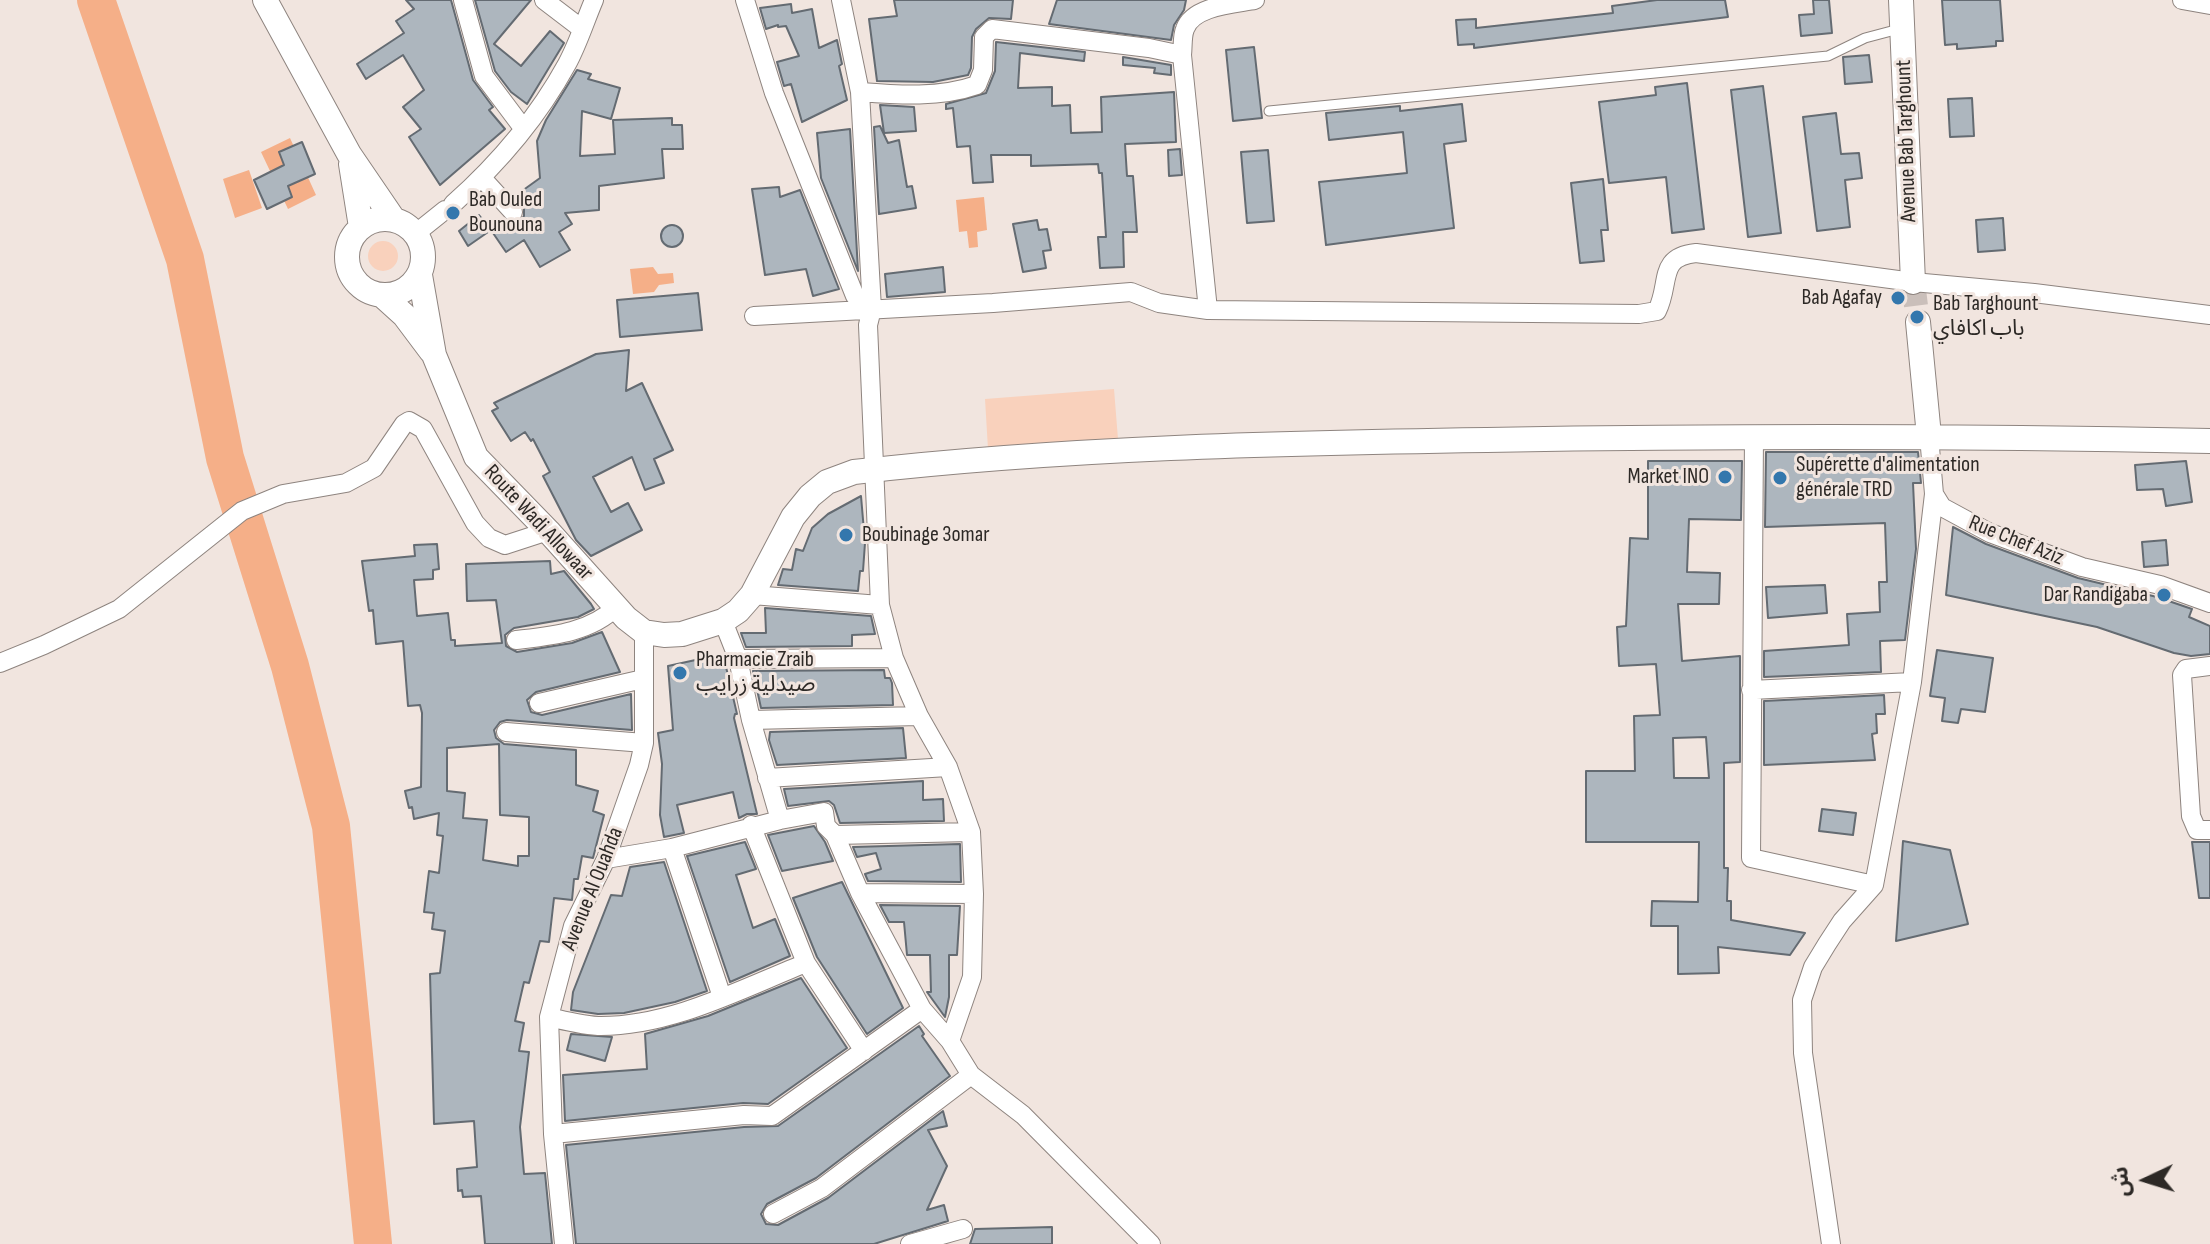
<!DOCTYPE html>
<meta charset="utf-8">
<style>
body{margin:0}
#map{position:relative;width:2210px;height:1244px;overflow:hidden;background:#f1e5df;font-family:"Sofia Sans Condensed","Noto Sans Arabic",sans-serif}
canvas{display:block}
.north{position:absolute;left:2106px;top:1140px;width:80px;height:80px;-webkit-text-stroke:6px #f1e5df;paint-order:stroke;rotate:266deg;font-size:22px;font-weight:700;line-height:32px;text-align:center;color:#2d2926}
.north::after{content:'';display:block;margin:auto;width:28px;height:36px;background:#2d2926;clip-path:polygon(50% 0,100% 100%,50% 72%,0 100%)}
</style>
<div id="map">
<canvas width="2210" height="1244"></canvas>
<div class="north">ش</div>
</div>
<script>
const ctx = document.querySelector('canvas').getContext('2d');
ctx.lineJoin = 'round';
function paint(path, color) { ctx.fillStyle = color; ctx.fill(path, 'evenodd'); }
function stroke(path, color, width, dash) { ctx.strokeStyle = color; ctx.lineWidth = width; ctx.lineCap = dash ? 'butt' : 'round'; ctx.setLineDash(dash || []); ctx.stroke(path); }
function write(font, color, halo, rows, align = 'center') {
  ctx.font = font + ' "Sofia Sans Condensed","Noto Sans Arabic",sans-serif'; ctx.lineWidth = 6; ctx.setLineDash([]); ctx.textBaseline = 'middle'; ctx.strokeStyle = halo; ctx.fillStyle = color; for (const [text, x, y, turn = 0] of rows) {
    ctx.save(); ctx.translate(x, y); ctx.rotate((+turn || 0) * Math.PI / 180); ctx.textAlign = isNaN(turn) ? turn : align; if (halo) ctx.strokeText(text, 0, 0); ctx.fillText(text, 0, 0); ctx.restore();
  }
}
const green = new Path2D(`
 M368 256a15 15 0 1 1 30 0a15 15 0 1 1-30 0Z
 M1114,389L1118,439L988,449L985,399Z`);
const water = new Path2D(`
 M290,138L316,195L288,209L261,152Z
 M249,170L262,208L235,218L223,179Z
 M984,197L987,230L977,232L978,247L969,248L967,231L959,232L956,200Z
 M653,267L658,274L673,273L674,283L659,285L654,292L633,294L630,269Z`);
const river = new Path2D(`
 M96,0L185,259L225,458L290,666L331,826L373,1244`);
const building = new Path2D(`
 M406,0H451L473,80L493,107L489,110L505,129L440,185L409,137L421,129L403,107L424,90L403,55L366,79L357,64L404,33L396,21L414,9Z
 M475,0H531L494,44L521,66L550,31L564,43L527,104L511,92L495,71Z
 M894,0H1013L1011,19L989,18L976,29L972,37L971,68L968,75L933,82L877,81L869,19L897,16Z
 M1057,0H1186L1184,10L1174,25L1171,40L1049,24Z
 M1657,0H1725L1728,17L1474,48V44L1458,45L1456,20L1476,19V28L1613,13L1612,6Z
 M1813,0H1829L1832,33L1801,36L1799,15L1814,14Z
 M1942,0H2000L2003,41H1996V46L1957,49V44L1945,45Z
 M791,4L792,13L812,9L819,48L837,40L842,64L839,66L847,100L802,122L791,84L784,86L777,62L799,56L786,26L778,27V25L766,29L760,8Z
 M996,42L1085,52L1084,61L1020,53L1018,88L1052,87V106L1070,105L1071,133L1102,132L1101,97L1174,92L1176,142L1125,144L1127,176H1133L1137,232H1123L1124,267L1100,268L1098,237H1106L1102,173H1099L1098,164L1031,166V155H991L993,182L973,183L970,146L957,147L953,108L946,109V104L986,93L995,71Z
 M1254,47L1262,118L1233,121L1226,50Z
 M1869,55L1872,82L1845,84L1843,57Z
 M1123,57L1171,65V75L1154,73L1155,68L1123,65Z
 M577,70L591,74L588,79L620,88L611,119L582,111L580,156L615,154L613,120L672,118V125H682L683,149H662L664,178L599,186V210L565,213L572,224L559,232L570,250L540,267L524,240L506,252L493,233L508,223L520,221L524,216V209L515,196L540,178L537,141L546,120Z
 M1687,83L1704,229L1672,233L1666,177L1609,183L1599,102L1656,95L1655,87Z
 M1763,86L1781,233L1748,237L1731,90Z
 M1972,98L1974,136L1950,137L1948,99Z
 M1462,104L1466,141L1444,144L1454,228L1326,245L1319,182L1407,173L1403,132L1329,140L1326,113L1400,106V111Z
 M880,105L914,107L916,131L884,133Z
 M1836,113L1841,154L1859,153L1862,178L1845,180L1850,227L1817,231L1803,117Z
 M880,126L888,143L899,140L907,187L912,186L916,208L879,214L874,127Z
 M850,129L858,271L821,178L817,133Z
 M302,142L315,174L288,186L292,197L267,209L254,180L284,165L279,152Z
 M1180,149L1182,175L1169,176L1168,150Z
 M1268,150L1274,221L1247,223L1241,152Z
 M1603,179L1608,230H1601L1604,261L1580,263L1571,183Z
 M779,187L780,197L800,190L839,289L813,296L806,269L765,275L752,189Z
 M479,215L491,230L468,246L459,231Z
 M2003,218L2005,250L1978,252L1976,220Z
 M1037,220L1039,230L1047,229L1051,250L1043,251L1046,268L1023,272L1013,224Z
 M661 236a11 11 0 1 1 22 0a11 11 0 1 1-22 0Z
 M943,267L945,292L887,297L885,274Z
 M698,293L702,330L620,337L617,300Z
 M629,350L626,391L642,383L673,450L654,459L664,483L645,490L632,457L593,477L611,512L628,503L642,530L591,556L576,540L543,476L550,472L533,439L531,441L525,432L511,441L492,411L498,408L494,403L596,354Z
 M1766,452H1918L1921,483H1913L1916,549L1905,640L1880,641L1881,672L1764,677V651L1849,645L1847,614L1880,612L1879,582H1887L1885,523L1765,527Z
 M1648,461H1742L1741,520L1689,519L1687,572L1720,573L1719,604H1678L1682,661L1740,656V762L1724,763V868H1728L1727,901H1731V920L1805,933L1790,955L1718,947L1719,973L1678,974V926H1651L1652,901L1698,902L1699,842H1586V771H1635L1634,716L1660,715L1656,664L1619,666L1617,627L1626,626L1630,538L1648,539ZM1706,737L1709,778H1674L1673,738Z
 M2186,461L2192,502L2166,506L2163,489L2137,490L2135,465Z
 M861,496L865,543L863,571H860L858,591L778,585L783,569L792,570L796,549L803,551L812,528L828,514Z
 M1953,527L1986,544L2078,578L2157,597L2192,609L2189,617L2210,626V654L2191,656L2174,653L2097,627L1946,595Z
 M2166,540L2168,565L2144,567L2142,542Z
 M437,544L439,569L433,570V579L414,580L417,616L448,613L451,640H455V646L502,643L496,600L467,601L466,564L550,561L551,574L564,571L591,604L594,609L578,617L514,628L505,635L506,646L517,652L572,643L602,632L620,672L536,692L527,700L531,712L542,715L631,694L632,730L507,720L500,722L494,730L496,738L504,744L576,750V785L598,791L593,811L604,815L593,858L582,856L578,879H574L572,900L554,898L549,942L540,941L529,983L524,982L515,1021L524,1023L519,1051L529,1052L520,1127L524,1174L545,1173L552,1244H485L481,1196L463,1197L462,1190L458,1191L457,1169L477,1167L474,1121L434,1124L430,974L440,973L445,931L432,929L434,913L424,912L429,871L439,873L443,836L437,835L439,813L414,819L412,807L409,808L405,791L421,787L422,713L420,705L408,706L403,641L376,644L373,610L369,611L362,561L415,556L414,545ZM499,744L500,815L529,817V856H518V866L483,860L487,820L463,818L465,793L447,791V748Z
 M1825,585L1827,613L1768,618L1766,587Z
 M765,608L871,616L875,634L852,635V646L746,647L741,633H766Z
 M1937,650L1993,658L1985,712L1961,709L1958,723L1942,721L1945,698L1930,696Z
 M723,654L737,714H735L734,718L757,814H747L739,818L733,792L677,805L684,833L664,837L660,815L662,764L658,733L673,730L668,666Z
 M884,670L885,678H890L892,683L893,705L761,708L753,671Z
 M1884,695L1885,714H1876L1877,733L1872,734L1875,760L1764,765V701Z
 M903,728L906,758L777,765L769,740L770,732Z
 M923,781V800L943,799L944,821L840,823L834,805L829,801L788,806L784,789Z
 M1822,809L1856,813L1853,835L1819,831Z
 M814,826L825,842L833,861L782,871L768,835Z
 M1903,841L1950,850L1968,924L1896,941Z
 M745,842L756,869L736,875L753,928L775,919L790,956L730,982L687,856Z
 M2192,842H2210V898H2199Z
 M960,844L961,882L868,881L865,874L881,869L876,853L857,857L853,847Z
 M664,862L707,991L675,1002L624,1013L598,1014L571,1010L573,992L611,895L622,896L630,867Z
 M842,882L903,1008L867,1034L817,957L793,898Z
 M880,905L960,906L957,955H949V997L945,1017L927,992H931L930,955H907L904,922H889Z
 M801,978L847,1048L768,1104L743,1103L565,1121L563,1075L647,1069L645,1034L708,1016Z
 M919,1026L924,1034L922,1036L950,1076L816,1178L767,1204L761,1214L766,1224L778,1225L828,1198L943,1111L947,1126L928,1130L947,1166L927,1210L944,1205L948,1221L874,1244H576L566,1145L744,1127L778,1126Z
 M571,1034L612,1037L605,1061L567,1050Z
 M1052,1227V1244H970L975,1229Z`);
const secondaryTunnel = new Path2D(`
 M1913,282L1918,322`);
const lane = new Path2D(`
 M1269,111L1828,56L1865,38L1899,29`);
const street = new Path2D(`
 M463,0L484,76L523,128
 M544,0L582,29
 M745,0L774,93L855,296L872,309
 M841,0L860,92L872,309L868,325L880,605L894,658L919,716L948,767L971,832L974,894L972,977L950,1041
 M2182,0L2210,5
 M860,92C899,95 940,98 977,85L983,70L984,37L992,29L1149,48L1182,55
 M482,178L513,212
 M453,204C498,164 538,117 567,64C578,44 585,21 594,0
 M415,234L445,210
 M1208,310L1182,55C1183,47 1182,36 1185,29C1193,6 1234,4 1255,0
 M754,316L993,303L1131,292L1159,303L1208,310L1639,314L1657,311C1671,283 1657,257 1696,253L1913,282L2034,293L2210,315
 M1754,436L1751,858L1874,885
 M1929,436L1934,494L1942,507L1990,533L2082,567L2160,585L2210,603
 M752,595L880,605
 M516,640C550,636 590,633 616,607
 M738,659L894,658
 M0,663L44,645L119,609L242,511L283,494L346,483L374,468L404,424L409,421L423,429L475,523L489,538L505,545L548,531
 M2210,666L2186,669L2182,675L2191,816L2197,830H2210
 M1751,690L1912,682
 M539,703L643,679
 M751,720L919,716
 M506,732L644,743
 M767,778L948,767
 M780,820L824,812L826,826L835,835L860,893L922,1009L950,1041L971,1075L1023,1115L1151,1244
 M751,825L806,963L864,1051
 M835,835L971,832
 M672,848L780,820L751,720L738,659L723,621
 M606,859L672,848L722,997
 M860,893L974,894
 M549,1017C565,1021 582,1025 598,1026C670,1027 741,989 806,963
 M553,1134L744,1115L772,1116L922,1009
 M773,1214L822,1188L971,1075
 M564,1244L553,1134L549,1017L573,926L606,859L639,765L644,743V632
 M910,1244L963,1229
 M1831,1244L1803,1053L1802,1000L1813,967L1827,944L1842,921L1874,885L1912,682L1934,494`);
const secondary = new Path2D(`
 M265,0L349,154L394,220
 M1901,0L1913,282
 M351,164L361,227
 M347 257a38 38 0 1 1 76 0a38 38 0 1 1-76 0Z
 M420,275L434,355L476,457L548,531L626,618L644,632L664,635L682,634L723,621L738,611L752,595L793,517L810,496L827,482L854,472C1064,448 1276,443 1487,440C1728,436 1969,436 2210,441
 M383,296L404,315L431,351
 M1918,322L1929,436`);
const markers = [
 [453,213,8,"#3377ad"],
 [1898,298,8,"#3377ad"],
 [1917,317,8,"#3377ad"],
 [1725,477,8,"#3377ad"],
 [1780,478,8,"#3377ad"],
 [846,535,8,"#3377ad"],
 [2164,595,8,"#3377ad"],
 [680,673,8,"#3377ad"]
];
const streetNames = [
 ["Avenue Bab Targhount",1907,141,-92],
 ["Route Wadi Allowaar",538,523,47],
 ["Rue Chef Aziz",2016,541,22],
 ["Avenue Al Ouahda",593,889,-68]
];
const poiNames = [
 ["Bab Ouled",469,200],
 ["Bounouna",469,225],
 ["Bab Agafay",1882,298,"right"],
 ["Bab Targhount",1933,304],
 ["باب اكافاي",1933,329],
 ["Supérette d'alimentation",1796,465],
 ["générale TRD",1796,490],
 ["Market INO",1709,477,"right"],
 ["Boubinage 3omar",862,535],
 ["Dar Randigaba",2148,595,"right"],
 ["Pharmacie Zraib",696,660],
 ["صيدلية زرايب",696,685]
];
paint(green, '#f9d1bc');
paint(water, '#f5af88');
stroke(river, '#f5af88', 38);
paint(building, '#adb6be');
stroke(building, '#646b72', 2);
stroke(secondaryTunnel, '#cabfba', 24, [24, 12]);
stroke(lane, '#8e847f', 11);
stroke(street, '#8e847f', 20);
stroke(secondary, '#8e847f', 26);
stroke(lane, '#fff', 9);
stroke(street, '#fff', 18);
stroke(secondary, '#fff', 24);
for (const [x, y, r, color] of markers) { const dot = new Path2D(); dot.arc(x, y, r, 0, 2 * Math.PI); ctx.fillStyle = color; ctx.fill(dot); stroke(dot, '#f1e5df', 3); }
write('22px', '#2d2926', '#f1e5df', streetNames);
write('22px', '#2d2926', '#f1e5df', poiNames, 'left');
</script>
